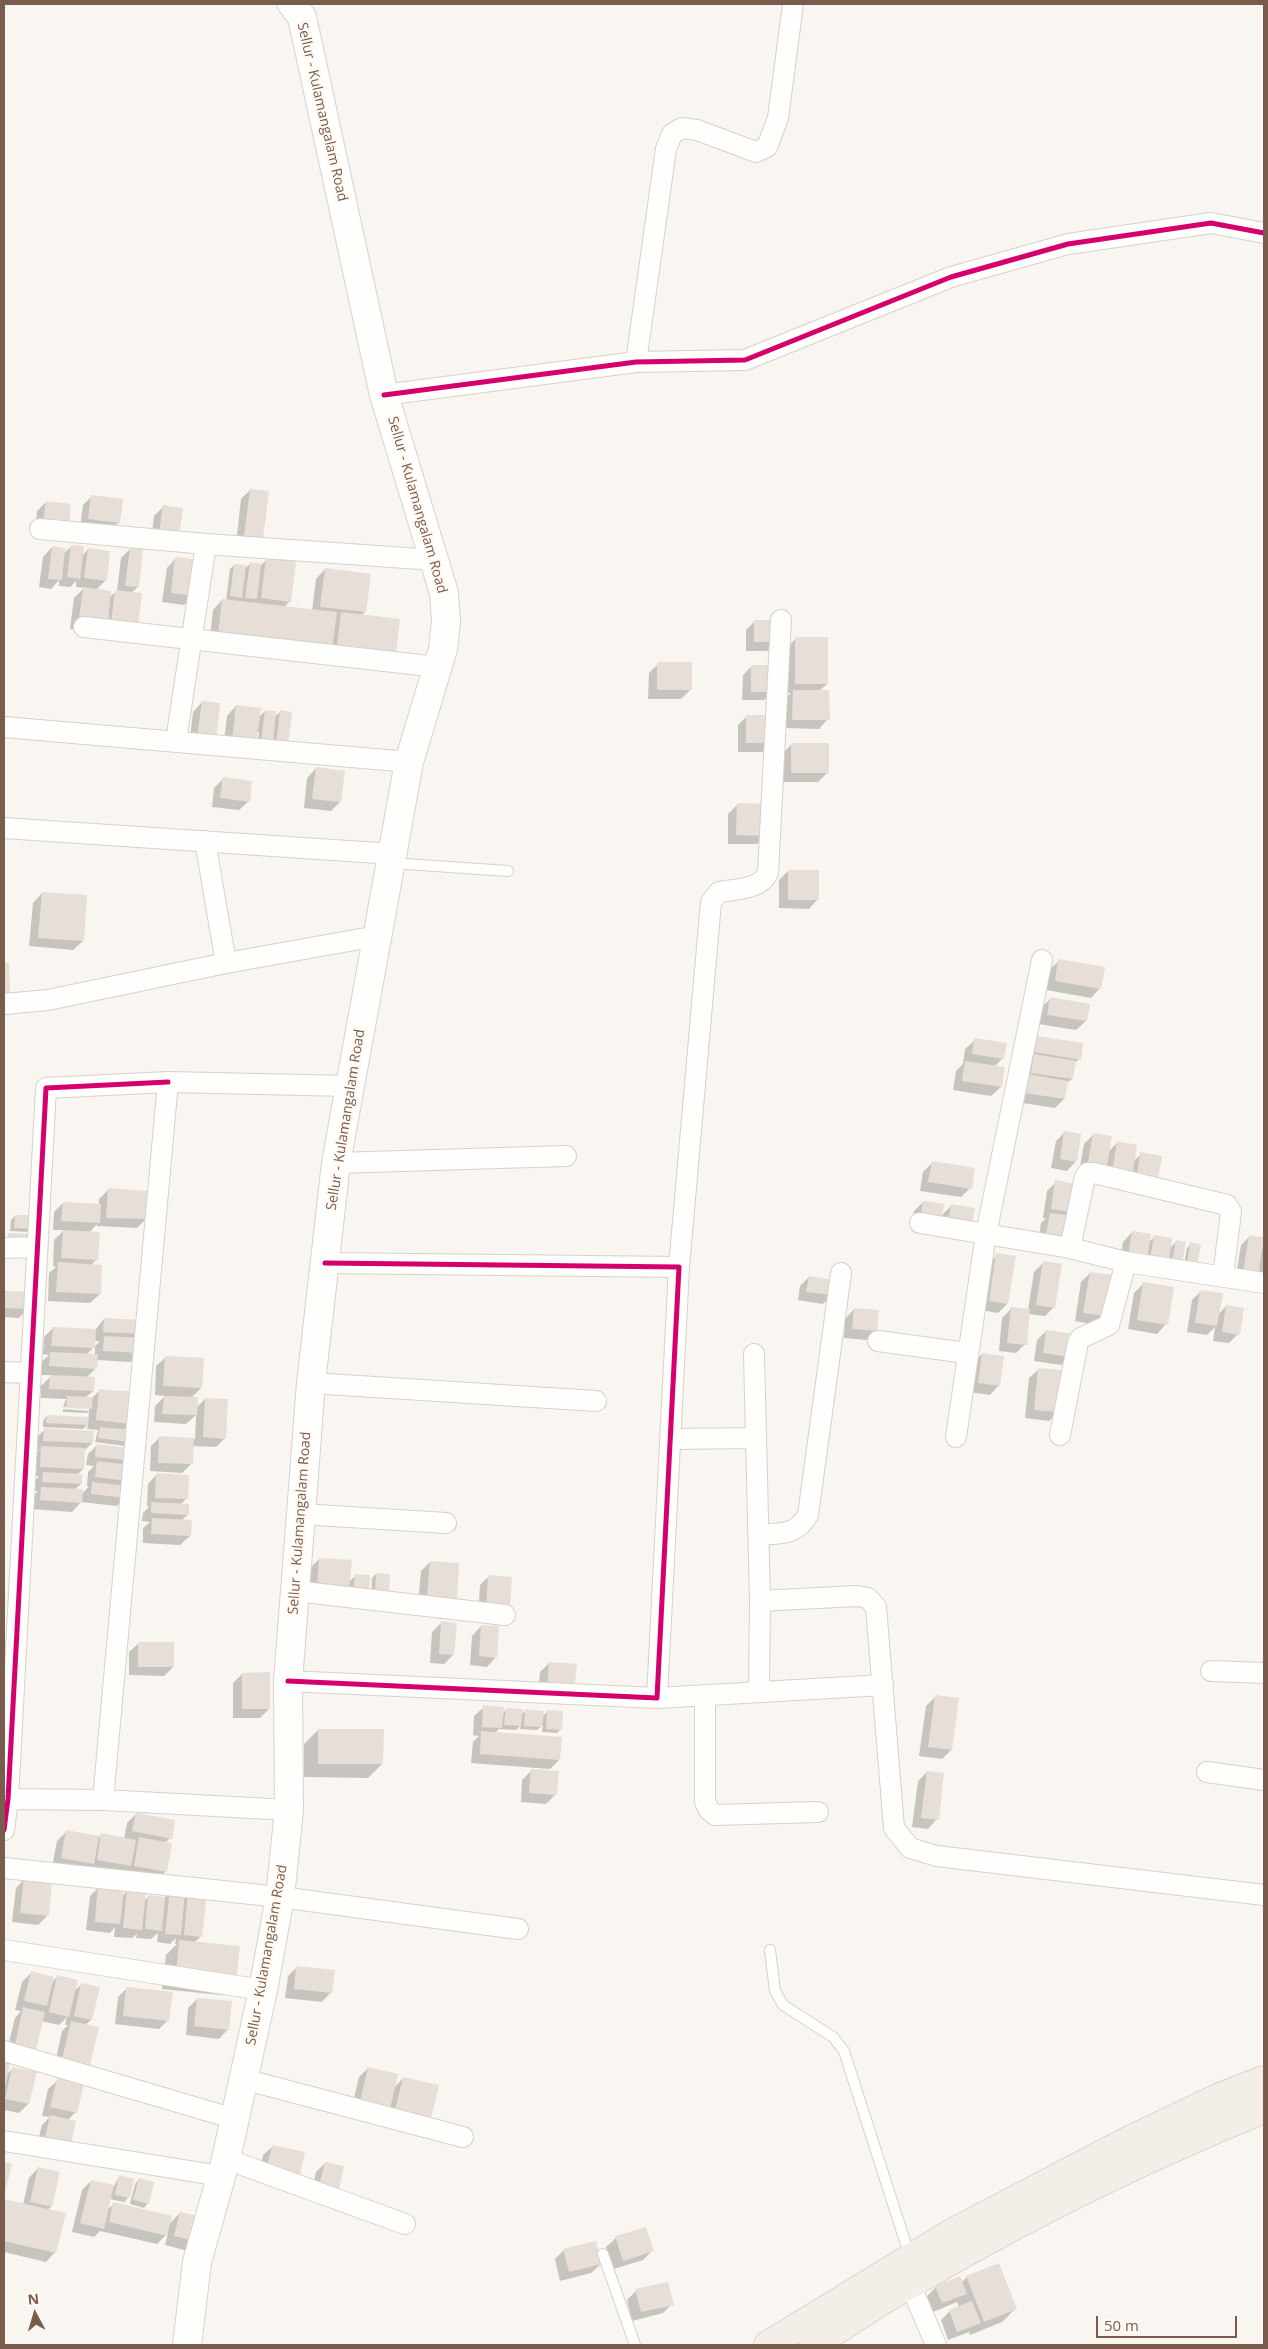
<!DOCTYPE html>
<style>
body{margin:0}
#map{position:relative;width:1268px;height:2349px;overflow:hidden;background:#f9f5f0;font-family:"Open Sans",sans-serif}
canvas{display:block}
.frame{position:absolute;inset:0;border:5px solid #7a5c4d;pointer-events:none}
.north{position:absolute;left:10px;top:2289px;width:50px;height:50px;-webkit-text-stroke:4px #fffaf3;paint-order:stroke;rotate:354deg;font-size:14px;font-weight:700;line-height:20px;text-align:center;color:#7a5c4d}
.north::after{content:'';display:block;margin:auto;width:18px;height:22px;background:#7a5c4d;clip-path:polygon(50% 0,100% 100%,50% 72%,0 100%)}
.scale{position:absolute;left:1096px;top:2316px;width:141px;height:22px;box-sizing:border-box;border:2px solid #7a5c4d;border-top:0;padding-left:6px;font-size:15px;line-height:18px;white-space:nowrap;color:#7a5c4d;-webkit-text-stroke:4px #fffaf3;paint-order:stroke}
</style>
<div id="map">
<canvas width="1268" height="2349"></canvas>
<div class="frame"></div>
<div class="north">N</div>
<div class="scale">50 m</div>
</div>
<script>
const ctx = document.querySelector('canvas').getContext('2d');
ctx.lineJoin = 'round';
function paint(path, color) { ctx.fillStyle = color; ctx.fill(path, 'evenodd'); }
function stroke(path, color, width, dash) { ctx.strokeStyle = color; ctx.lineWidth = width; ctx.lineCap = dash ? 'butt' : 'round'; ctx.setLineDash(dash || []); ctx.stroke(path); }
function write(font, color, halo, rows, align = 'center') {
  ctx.font = font + ' "Open Sans",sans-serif'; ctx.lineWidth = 5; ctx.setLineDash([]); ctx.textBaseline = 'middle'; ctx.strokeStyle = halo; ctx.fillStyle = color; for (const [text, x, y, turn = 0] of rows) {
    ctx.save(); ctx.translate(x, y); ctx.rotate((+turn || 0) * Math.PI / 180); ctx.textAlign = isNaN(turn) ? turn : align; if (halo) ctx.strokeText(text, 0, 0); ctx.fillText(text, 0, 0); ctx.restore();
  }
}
const shadow = new Path2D(`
 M250,490L253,547L236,545L241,499Z
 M92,496L119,522L109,531L80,528L83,505Z
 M46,502L70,505L35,530L37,511Z
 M163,507L181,509L151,543L154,516Z
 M72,546L82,556L88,549L106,580L96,590L109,597L117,591L121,558L130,549L138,587L131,593L137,626L97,632L70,629L74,598L84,588L76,587V581L70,587L59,586V580L51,589L39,587L43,557L52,547L63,554Z
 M176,558L194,595L184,605L162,602L167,568Z
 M267,559L290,601L284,607L312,611L316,579L325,569L365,612L361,616L394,653L209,644L213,610L222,600L226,601L230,569L234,565L244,569L250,564L261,565Z
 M755,621L776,642L767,651H746V630Z
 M796,638L827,684L819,691L828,719L819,729L784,728V700L791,693H786L787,648Z
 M658,664L690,690L681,699H648L649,673Z
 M752,666L774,691L764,700H742L743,675Z
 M202,702L219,704L189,747L193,712Z
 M236,706L258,718L265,711L274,717L280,712L287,745L257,746L259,732H257L223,749L227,716Z
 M747,716L771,743L762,752H738V725Z
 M791,745L827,773L818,782H782V754Z
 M316,768L340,802L331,811L304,808L307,778Z
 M223,779L249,801L239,810L212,807L214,788Z
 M737,805L766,835L757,844H728V814Z
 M788,871L818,899L809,909L779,908V880Z
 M42,893L83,941L73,950L29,946L33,903Z
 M1059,961L1100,988L1091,998L1046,990L1049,970Z
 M1050,999L1088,1005L1086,1021L1076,1030L1038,1024L1041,1008Z
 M1038,1038L1079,1059L1074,1064L1072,1079L1066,1084L1064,1099L1055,1108L1016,1102L1028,1047Z
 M975,1040L1003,1058L994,1067L1001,1087L991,1096L953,1090L956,1071L963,1064L965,1049Z
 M1065,1132L1076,1161L1067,1171L1051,1168L1056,1141Z
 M1093,1135L1108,1152L1117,1143L1134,1161L1141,1154L1157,1178L1079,1172L1084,1144Z
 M932,1163L970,1188L961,1197L920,1191L923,1172Z
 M1056,1182L1071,1217L1037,1247L1041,1223L1046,1218H1043L1047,1191Z
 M108,1190L146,1219L137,1228L97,1226V1224L89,1233L97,1259L91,1265L100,1294L90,1303L48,1301L49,1273L56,1267L53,1266L54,1240L64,1230H53L54,1212L63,1203L99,1205V1199Z
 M923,1202L940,1217L952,1205L974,1209L930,1231L911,1228L914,1211Z
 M15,1216L32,1228L28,1232L10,1231L11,1220Z
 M1132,1232L1148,1243L1155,1236L1170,1248L1176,1242L1181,1263L1119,1266L1123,1242Z
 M1250,1236L1261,1249L1264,1246V1289L1235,1282L1241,1245Z
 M1191,1244L1199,1245L1183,1269L1187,1248Z
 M997,1255L1007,1304L998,1313L980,1310L988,1264Z
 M1044,1262L1054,1307L1045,1316L1028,1314L1025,1344L1016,1353L999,1351L1002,1318L1011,1309L1028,1310L1034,1272Z
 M1090,1273L1106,1316L1097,1325L1075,1321L1081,1282Z
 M809,1277L832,1295L823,1304L798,1300L800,1286Z
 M1144,1283L1166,1324L1157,1334L1128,1329L1134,1293Z
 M1201,1291L1218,1315L1226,1306L1238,1334L1229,1343L1213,1341L1215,1327L1207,1335L1187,1332L1192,1300Z
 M4,1292L29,1293L28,1308L19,1318L4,1317Z
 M854,1309L876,1330L867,1340L844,1338L845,1319Z
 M104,1319L138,1334L133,1339L140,1353L131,1362L96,1360V1368L86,1378L93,1391L85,1398L91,1399L100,1390L130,1423L123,1431L131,1432L125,1446L95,1442L98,1430L87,1429L88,1424L83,1429L43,1427V1421L47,1416L88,1419L89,1411L87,1413L63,1412V1409L89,1411V1408L63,1407L66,1399L41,1398V1386L52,1375H40L41,1362L49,1355L43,1354L44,1337L53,1328L95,1330ZM94,1341H100L95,1346V1355H86L94,1347Z
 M1046,1331L1070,1356L1061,1365L1034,1361L1037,1340Z
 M982,1354L999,1385L990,1395L969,1392L973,1363Z
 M166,1357L201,1388L191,1398L196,1408L205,1399L225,1438L216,1447L192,1446L191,1464L182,1473L150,1471L151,1446L160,1437L195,1439L196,1415L186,1424L154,1422L155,1406L165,1396L155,1395L156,1366Z
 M1039,1369L1058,1412L1049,1421L1025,1418L1029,1378Z
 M44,1430L92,1443L84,1451L83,1469L77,1475L81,1484L74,1490L82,1494L89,1486H87L88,1472L94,1466L86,1465L88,1454L97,1445L126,1460L121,1465L126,1497L117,1506L81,1502L72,1512L31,1509L32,1498L38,1491H33L34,1482L39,1476H32V1456L39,1450L35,1449V1439Z
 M157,1474L186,1499L180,1505L188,1514L181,1521L190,1536L180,1545L143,1543V1528L150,1522L142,1521L143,1513L149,1507L147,1506L148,1484Z
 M319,1559L349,1582L355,1576L369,1577L350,1596V1586L339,1598L308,1596L310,1568Z
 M430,1562L456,1599L446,1608L418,1606L421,1571Z
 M376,1574L389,1575L371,1597L372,1578Z
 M489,1576L511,1578L478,1616L480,1585Z
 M441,1623L453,1655L444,1664L430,1663L432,1632Z
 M481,1626L496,1657L487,1667L470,1665L472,1636Z
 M139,1643L173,1667L164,1676L129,1675V1652Z
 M549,1663L575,1665L538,1697L540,1672Z
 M242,1674L269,1709L260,1718H233V1683Z
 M935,1697L951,1750L942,1759L919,1756L926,1706Z
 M484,1707L502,1714L506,1710L521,1715L525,1711L542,1717L548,1711L561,1729L557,1733L542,1732L543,1725L537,1730L520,1729L521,1725L516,1730L499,1729L495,1733L559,1760L550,1769L471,1763L473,1742L479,1736L473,1735L474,1716Z
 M318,1730L382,1764L368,1778L304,1777V1744Z
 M531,1771L556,1794L546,1804L521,1802L522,1780Z
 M927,1772L937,1819L928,1829L912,1827L918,1781Z
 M136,1814L170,1838L165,1843V1872L156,1881L126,1875L127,1869L121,1875L52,1867L57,1841L66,1832L99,1837L102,1835L124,1839L127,1823Z
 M25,1878L47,1916L38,1925L12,1922L16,1888Z
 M99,1887L122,1897L127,1891L144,1901L149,1896L164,1898L171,1892L183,1899L189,1894L201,1936L194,1943L235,1981L221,1995L162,1989L166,1955L177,1944H175L176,1938L170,1944L157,1942L158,1933L151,1939L136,1938L137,1934L132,1938L114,1937L115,1927L110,1933L86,1930L90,1896Z
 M297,1967L331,1992L322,2002L285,1998L288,1976Z
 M31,1973L51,1983L58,1976L73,1992L82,1984L91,2020L85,2025L97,2028L89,2065L79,2074L54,2068L62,2031L68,2025H65L67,2017L59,2025L41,2021L6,2054L15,2018L21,2011L15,2010L22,1982Z
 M127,1988L168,2020L159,2029L115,2024L118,1997Z
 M197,1999L228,2029L219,2039L186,2035L188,2008Z
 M4,2063L8,2064L6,2075L13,2068L35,2073L28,2104L19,2113L4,2110Z
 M368,2068L394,2088L403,2078L430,2117L421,2126L351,2111L359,2077Z
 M58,2080L76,2112L35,2152L42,2125L50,2117L42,2116L48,2089Z
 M273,2146L289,2188L258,2181L263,2155Z
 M325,2163L343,2167L310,2199L316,2172Z
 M38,2168L51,2207L47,2210L55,2252L46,2262L4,2252V2201L23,2205L29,2178Z
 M119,2177L128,2198L124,2202L110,2199L107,2210L114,2204L169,2224L180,2213L202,2218L188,2251L165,2245L168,2233L157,2244L100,2231L94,2237L72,2232L82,2190L91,2181L114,2186Z
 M139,2179L148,2203L144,2208L130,2204L135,2184Z
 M616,2238L652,2251L643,2260L614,2269L606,2247Z
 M564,2250L601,2264L591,2273L560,2281L555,2259Z
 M967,2277L1016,2308L1002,2322L970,2335L969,2332L948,2340L941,2320L950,2311L959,2307L957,2302L933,2312L927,2296L936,2287L962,2282Z
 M636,2291L672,2304L663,2313L632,2321L627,2300Z`);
const building = new Path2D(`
 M250,489L269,491L263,539L244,536Z
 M91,495L123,499L120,523L88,519Z
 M46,501L71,504L69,524L43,521Z
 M163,505L183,508L179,537L159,534Z
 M71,545L84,546L80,579L67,577Z
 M52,546L65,548L62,580L48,579Z
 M88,548L110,551L107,581L84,578Z
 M130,548L143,549L139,587L125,586Z
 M175,557L199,560L195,596L171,593Z
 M266,558L296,561L291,602L261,598Z
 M250,562L261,564L257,599L245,598Z
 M234,564L246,565L242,598L230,596Z
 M325,568L371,574L366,612L320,607Z
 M83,587L111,591L108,623L79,620Z
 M115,590L142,593L138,627L111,624Z
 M222,599L337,612L332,649L218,635Z
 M341,612L400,619L396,653L337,646Z
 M754,620H778L777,642H754Z
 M795,637H828V684H795Z
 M657,662H692V690H657Z
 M751,665H775V692H751Z
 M793,690H829L830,720H792Z
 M202,701L220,703L216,740L197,738Z
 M236,705L261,708L256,743L232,740Z
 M265,710L276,711L273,743L261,742Z
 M280,710L292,712L288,746L276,744Z
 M746,715H773L772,743H746Z
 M791,743H829V773H791Z
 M316,767L345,771L341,802L312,799Z
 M223,777L252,781L250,802L220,798Z
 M737,803L768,804L767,836L736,835Z
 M788,870H819V900H788Z
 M42,892L87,895L84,941L38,938Z
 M1058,959L1105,967L1101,989L1055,981Z
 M9,962L10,995H4V963Z
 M1050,997L1090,1004L1087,1021L1047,1015Z
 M1037,1036L1083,1043L1081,1060L1035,1052Z
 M974,1038L1007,1043L1004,1059L972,1054Z
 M1034,1054L1076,1061L1073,1079L1031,1073Z
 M965,1061L1005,1067L1002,1087L962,1081Z
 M1027,1074L1068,1081L1065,1099L1024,1093Z
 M1064,1131L1081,1134L1077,1162L1060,1159Z
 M1093,1133L1112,1136L1107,1166L1088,1163Z
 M1117,1141L1137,1145L1133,1171L1113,1168Z
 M1140,1152L1162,1156L1158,1179L1137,1176Z
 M932,1161L975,1168L972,1189L928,1182Z
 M1055,1180L1077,1184L1073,1212L1051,1209Z
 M108,1188L149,1191L148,1219L106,1218Z
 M923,1201L944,1204L941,1223L920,1219Z
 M63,1202L101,1204L100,1223L61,1221Z
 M951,1204L975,1208L972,1227L948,1223Z
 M1050,1213L1073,1216L1068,1242L1045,1239Z
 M15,1215H34V1229L14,1228Z
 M63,1230L100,1232L98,1260L61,1258Z
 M1132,1231L1151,1234L1147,1260L1128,1257Z
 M8,1233L33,1234V1244L7,1243Z
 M1154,1235L1172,1238L1169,1263L1150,1260Z
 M1249,1235L1264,1237L1258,1276L1243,1273Z
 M1176,1240L1186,1242L1182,1264L1172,1262Z
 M1190,1242L1201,1244L1197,1267L1187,1265Z
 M996,1253L1016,1256L1008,1304L989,1301Z
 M1043,1261L1062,1264L1055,1308L1036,1305Z
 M58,1262L102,1265L101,1294L56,1292Z
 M1090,1272L1113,1275L1107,1316L1083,1313Z
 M809,1276L835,1280L833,1295L806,1292Z
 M1143,1282L1174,1287L1168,1325L1137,1320Z
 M1200,1290L1223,1293L1217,1326L1195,1323Z
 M4,1291L30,1292L29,1309L4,1308Z
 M1226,1305L1244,1308L1240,1335L1222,1332Z
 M1011,1307L1030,1309L1027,1345L1007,1343Z
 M854,1308L879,1310L877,1331L852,1329Z
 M104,1318L140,1320L139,1334L103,1332Z
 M53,1327L96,1329L95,1348L51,1346Z
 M1046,1330L1074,1334L1071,1357L1043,1353Z
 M104,1336L142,1338L141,1353L103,1351Z
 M50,1352L98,1354L97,1369L49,1366Z
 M982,1353L1004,1356L1000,1386L978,1383Z
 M165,1356L204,1358L202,1388L163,1386Z
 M1038,1368L1063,1370L1059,1412L1034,1410Z
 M50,1375L95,1377L94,1391L49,1389Z
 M99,1389L135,1392L131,1424L96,1420Z
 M67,1396L93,1397L92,1409L66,1408Z
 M164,1396L198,1397L197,1415L162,1414Z
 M205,1398L228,1399L226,1439L203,1437Z
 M47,1415L89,1417L88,1425L46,1423Z
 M100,1427L132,1430L131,1442L98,1438Z
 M44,1428L94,1431L93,1443L43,1441Z
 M159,1436L194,1438L193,1464L158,1463Z
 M96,1444L129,1448L127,1460L95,1457Z
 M41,1446L85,1448L84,1469L40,1467Z
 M97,1461L129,1465L128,1481L95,1477Z
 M43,1472L82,1474V1484L42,1482Z
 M156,1473L189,1475L188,1499L155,1498Z
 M92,1482L128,1486L127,1498L91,1494Z
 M41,1487L83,1489L82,1503L40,1500Z
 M151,1502L189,1504V1515L151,1513Z
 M152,1518L192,1520L191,1536L151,1534Z
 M319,1558L352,1560L349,1589L317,1587Z
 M430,1561L459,1563L457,1599L427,1597Z
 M376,1573L390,1574L389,1594L375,1593Z
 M355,1574L370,1575L369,1593H353Z
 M488,1575L512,1577L510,1609L486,1607Z
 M441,1621L457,1623L454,1655L439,1654Z
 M481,1625L499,1626L497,1658L479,1656Z
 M138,1642H174V1667H138Z
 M549,1662L577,1664L574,1691L547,1689Z
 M270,1672V1709H242V1673Z
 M935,1695L959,1698L952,1750L928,1747Z
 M483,1705L504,1707L502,1728L482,1727Z
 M506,1708L523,1709L521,1726L504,1725Z
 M525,1709L544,1711L542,1727L524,1726Z
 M547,1710L563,1711L562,1730L546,1729Z
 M318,1729H384L383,1764H318Z
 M481,1731L562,1737L560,1760L480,1754Z
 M531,1769L559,1771L557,1795L529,1793Z
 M927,1771L944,1773L939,1820L921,1818Z
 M136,1813L175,1820L172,1839L132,1831Z
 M66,1830L99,1836L94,1864L61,1858Z
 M101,1833L136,1840L131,1866L97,1860Z
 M139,1837L172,1843L167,1872L134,1866Z
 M24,1877L52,1880L49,1916L20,1913Z
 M98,1885L124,1888L120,1924L95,1922Z
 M127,1890L146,1892L142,1930L123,1928Z
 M170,1890L185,1892L181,1935L165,1934Z
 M188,1892L207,1894L202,1937L184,1935Z
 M148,1895L165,1897L162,1931L145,1929Z
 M179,1940L240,1946L236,1982L176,1975Z
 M296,1966L335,1970L332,1993L294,1989Z
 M31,1971L54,1977L47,2006L24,2001Z
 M57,1975L78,1980L69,2017L49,2012Z
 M81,1983L100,1987L92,2020L74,2016Z
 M126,1987L173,1992L169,2021L123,2016Z
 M197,1998L232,2001L229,2030L194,2026Z
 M23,2007L45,2012L36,2050L15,2045Z
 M71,2021L99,2027L90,2065L62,2059Z
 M4,2062L10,2063L5,2086H4Z
 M12,2067L37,2072L29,2104L5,2099Z
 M368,2067L398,2074L390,2109L360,2102Z
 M403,2077L439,2085L431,2118L395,2110Z
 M57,2078L84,2084L77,2113L50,2107Z
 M50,2115L76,2121L70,2149L44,2143Z
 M272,2145L305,2152L299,2180L266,2172Z
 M4,2162L12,2164L4,2196Z
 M325,2162L344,2166L338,2194L318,2190Z
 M38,2167L60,2172L52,2207L30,2202Z
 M119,2175L134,2179L130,2198L115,2195Z
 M139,2178L154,2182L149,2204L133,2200Z
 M91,2180L114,2185L104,2229L80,2223Z
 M4,2199L66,2213L56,2253L4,2241Z
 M113,2202L172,2216L167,2236L109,2222Z
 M180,2212L204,2217L198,2242L174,2236Z
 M646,2227L654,2251L623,2261L615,2236Z
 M596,2241L602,2264L569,2272L563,2249Z
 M999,2263L1017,2309L984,2322L966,2276Z
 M960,2276L967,2294L942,2303L935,2286Z
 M668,2282L674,2305L641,2312L635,2289Z
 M972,2301L981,2323L957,2332L949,2310Z`);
const lane = new Path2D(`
 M392,863L508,871
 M770,1950L775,1991L783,2005L833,2037L844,2051L910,2257
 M603,2254L635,2345`);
const street = new Path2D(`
 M636,362L666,149L672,134L682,128L697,130L756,152L767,147L778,118L793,4
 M384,395L636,362L745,360L951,277L1068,244L1211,223L1264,233
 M40,529L206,544L434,560
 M84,627L438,667
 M4,727L409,762
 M176,741L206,544
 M4,828L393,854
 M205,841L226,963
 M4,1004L48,1000L226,963L377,936
 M336,1163L566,1156
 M920,1223L1070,1248L1126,1262L1264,1283
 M4,1248L37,1247
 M1070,1248L1085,1177L1088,1173H1094L1227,1205L1231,1212L1223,1276
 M679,1267L711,902L719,892C735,889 760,890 768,873L781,620
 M878,1341L967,1353
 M754,1354L760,1601L759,1692
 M4,1372L31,1373
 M311,1383L596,1401
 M1060,1435L1078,1342L1081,1338L1109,1325L1126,1262
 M956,1437L986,1234L1042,960
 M670,1439L756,1438
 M301,1514L446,1523
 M758,1535C780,1533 796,1536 808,1515L841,1273
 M295,1591L505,1615
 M760,1601L857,1596L868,1598L876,1607L894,1828L910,1848L937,1856L1264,1895
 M1211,1671L1264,1673
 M288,1681L657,1698L679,1267L325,1263
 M705,1696V1802L709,1810L715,1815L818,1812
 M657,1698L883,1685
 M1207,1772L1264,1780
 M4,1799L103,1800L289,1810
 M103,1800L168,1082L349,1086
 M4,1830L8,1799L46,1088L168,1082
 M4,1868L280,1897L518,1929
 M4,1950L263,1990
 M4,2051L235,2119
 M243,2079L463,2137
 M4,2141L221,2176
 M226,2159L405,2224
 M910,2284L936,2345`);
const secondary = new Path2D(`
 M187,2345L197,2262L226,2159L263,1990L280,1897L289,1810L288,1681L301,1514L311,1383L336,1163L409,762L443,649L446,621L444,593L384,395L302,17L292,4`);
const primary = new Path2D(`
 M768,2345L952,2233L1124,2143L1220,2097L1264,2080
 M813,2345C842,2327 870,2307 900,2290C1016,2221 1139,2160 1264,2109`);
const cycleway = new Path2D(`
 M384,395L636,362L745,360L951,277L1068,244L1211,223L1264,233
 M288,1681L657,1698L679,1267L325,1263
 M4,1830L8,1799L46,1088L168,1082`);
const streetNames = [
 ["Sellur - Kulamangalam Road",322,112,77],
 ["Sellur - Kulamangalam Road",417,505,74],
 ["Sellur - Kulamangalam Road",346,1120,-81],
 ["Sellur - Kulamangalam Road",300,1523,-86],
 ["Sellur - Kulamangalam Road",267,1955,-80]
];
paint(shadow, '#0003');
paint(building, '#e6ded7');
stroke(lane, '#d7d1cb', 12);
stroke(street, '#d7d1cb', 22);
stroke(secondary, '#d9d2cb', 30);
stroke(primary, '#dad1cc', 30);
stroke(lane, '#fefefd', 10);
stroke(street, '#fefefd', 20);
stroke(secondary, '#fefefd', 28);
stroke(primary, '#f3eee8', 28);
stroke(cycleway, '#d6006c', 5);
write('14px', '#7a5c4d', '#fffaf3', streetNames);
</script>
